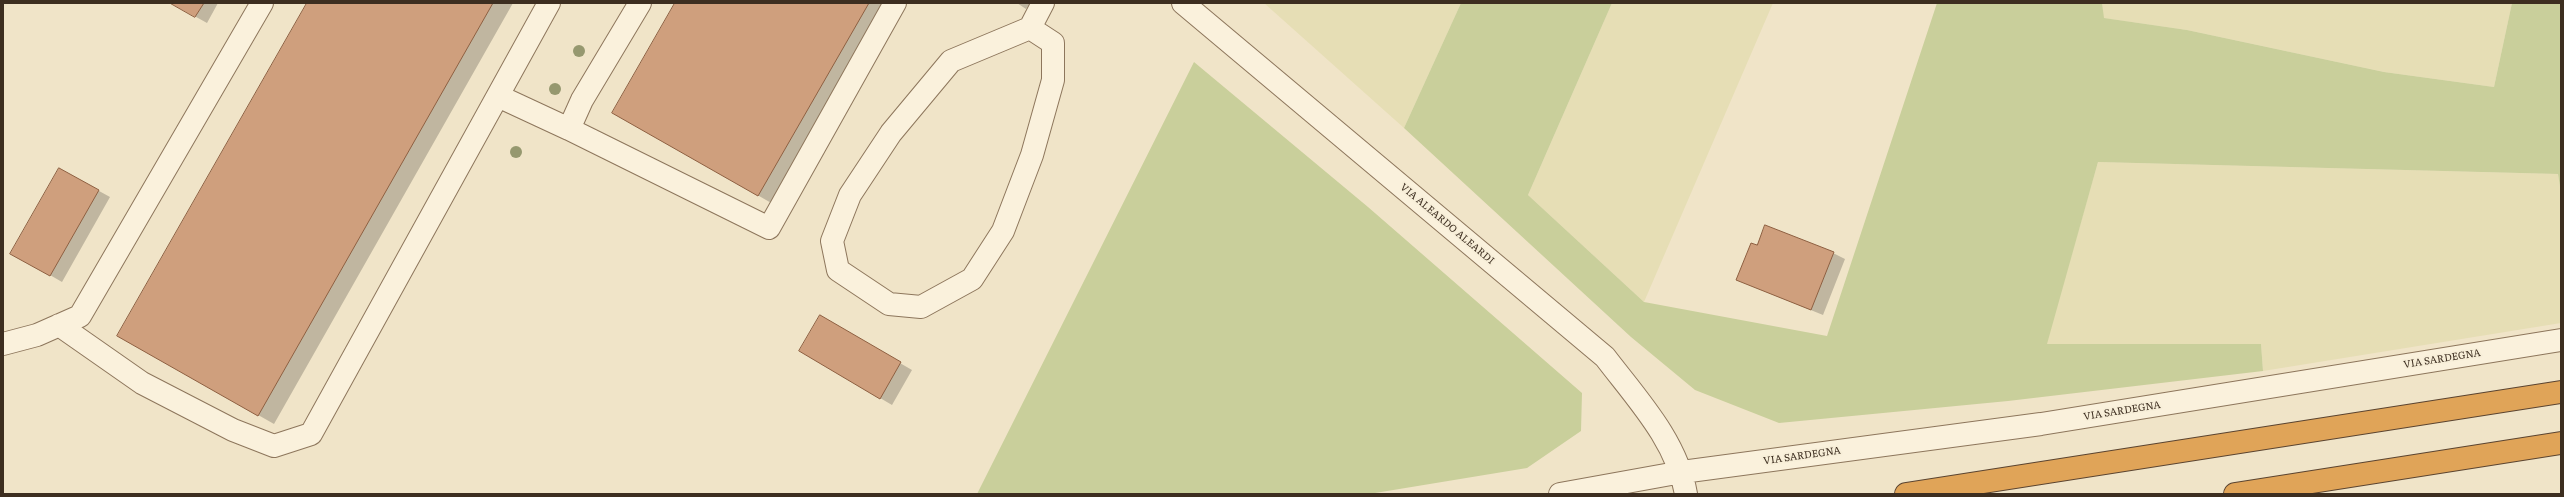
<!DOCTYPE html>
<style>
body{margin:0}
#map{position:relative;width:2564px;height:497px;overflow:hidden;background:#f0e4c8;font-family:Literata,serif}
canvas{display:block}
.frame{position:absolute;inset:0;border:4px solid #3d2e20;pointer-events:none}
</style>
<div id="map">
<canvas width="2564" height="497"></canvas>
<div class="frame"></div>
</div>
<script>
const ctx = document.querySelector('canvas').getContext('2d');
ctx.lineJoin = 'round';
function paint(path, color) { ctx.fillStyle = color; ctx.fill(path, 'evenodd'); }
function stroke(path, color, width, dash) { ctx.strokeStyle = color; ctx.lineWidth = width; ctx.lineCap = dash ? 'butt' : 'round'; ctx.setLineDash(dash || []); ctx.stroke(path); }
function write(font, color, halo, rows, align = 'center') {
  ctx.font = font + ' Literata,serif'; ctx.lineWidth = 3.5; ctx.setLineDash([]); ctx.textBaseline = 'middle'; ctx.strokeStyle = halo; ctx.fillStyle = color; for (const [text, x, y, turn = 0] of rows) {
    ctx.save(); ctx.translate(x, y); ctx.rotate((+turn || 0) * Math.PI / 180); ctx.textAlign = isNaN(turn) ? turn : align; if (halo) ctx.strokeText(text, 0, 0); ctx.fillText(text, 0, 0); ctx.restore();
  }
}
const farmland = new Path2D(`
 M1264,3H1461L1404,128Z
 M1612,3H1773L1644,302L1528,195Z
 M2102,3H2512L2494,87L2384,72L2187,30L2103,18Z
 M2098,162L2558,174L2561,193V323L2263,371L2261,344H2046Z`);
const green = new Path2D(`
 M1461,3H1612L1528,195L1644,302L1827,336L1937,3H2102L2104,18L2187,30L2384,72L2494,87L2512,3H2561V193L2558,174L2098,162L2047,344H2261L2263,371L2008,401L1779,423L1695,390L1631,337L1404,128Z
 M1194,62L1368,207L1582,393L1581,431L1527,468L1369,494H977Z`);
const shadow = new Path2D(`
 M171,3H218L207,23Z
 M308,3H513L274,424L119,336Z
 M676,3H888L773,204L613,112Z
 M1017,3H1030L1026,9Z
 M59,169L110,197L62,282L12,253Z
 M1757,246L1833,253L1845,259L1823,315L1737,280Z
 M820,317L912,370L892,405L800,351Z`);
const building = new Path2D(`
 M170,3H204L195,17Z
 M307,3H493L258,416L117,336Z
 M675,3H869L758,196L612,113Z
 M59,168L99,190L50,276L10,254Z
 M1765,225L1834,252L1811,310L1736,280L1751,243L1757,245Z
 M820,315L901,362L880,399L799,351Z`);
const minor = new Path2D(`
 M640,3L582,100L569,129L769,228L895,3
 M1183,3L1605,357C1637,399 1677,441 1686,494
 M1030,28L1053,43V80L1032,155L1003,231L972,279L921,307L889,304L838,270L832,241L850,195L891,133L951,61L1030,28L1043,3
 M498,96L569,129
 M59,325L142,383L233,430L274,446L311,434L549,3
 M3,344L37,335L80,316L262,3
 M1560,494L1682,472L2041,424L2561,340`);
const highway = new Path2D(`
 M1906,494L2561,392
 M2235,494L2561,443`);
const trees = [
 [579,51],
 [555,89],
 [516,152]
];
const streetNames = [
 ["VIA ALEARDO ALEARDI",1447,224,40],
 ["VIA SARDEGNA",2442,359,-9],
 ["VIA SARDEGNA",2122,411,-9],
 ["VIA SARDEGNA",1802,456,-8]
];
paint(farmland, '#e6deb5');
paint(green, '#c9cf9b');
paint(shadow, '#0003');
paint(building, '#cf9f7d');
stroke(building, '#8d5f41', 1);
stroke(minor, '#8d765c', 24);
stroke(highway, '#5b4430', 24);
stroke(minor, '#faf1dc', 22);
stroke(highway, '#e0a458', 22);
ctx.fillStyle = '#96986f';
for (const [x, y] of trees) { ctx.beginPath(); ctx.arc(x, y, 6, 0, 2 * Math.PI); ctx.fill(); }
write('10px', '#3d2e20', '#f7eed8', streetNames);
</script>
